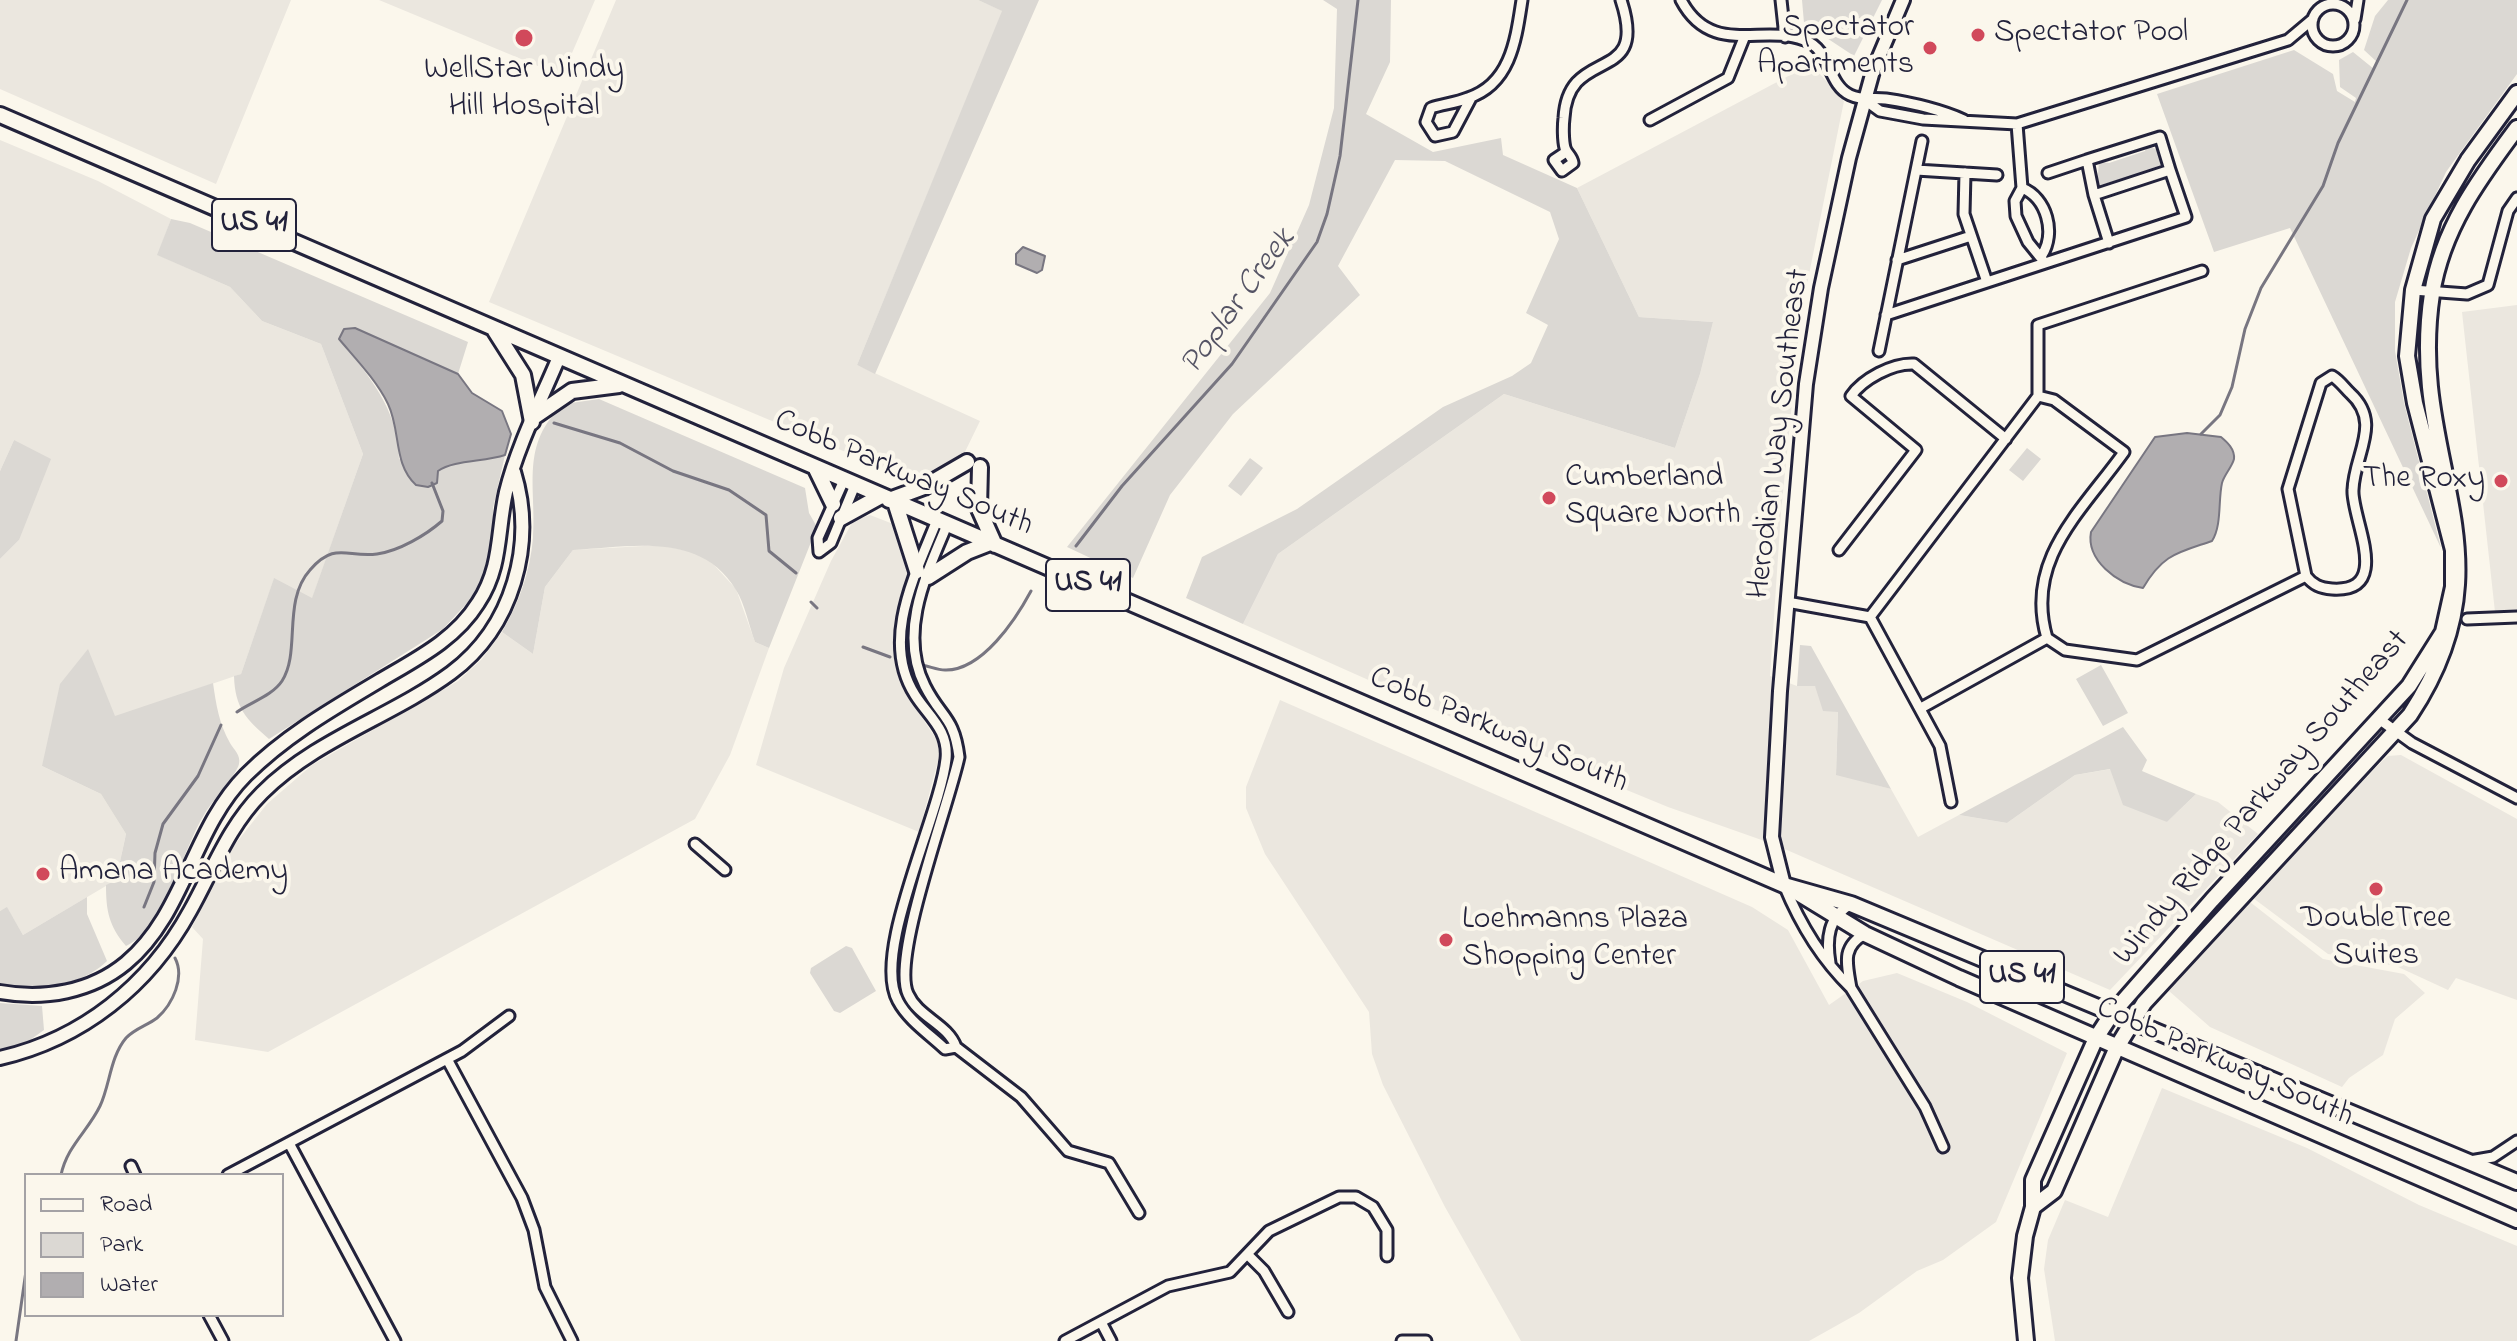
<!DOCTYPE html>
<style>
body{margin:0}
#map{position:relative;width:2517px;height:1341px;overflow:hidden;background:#fbf7ec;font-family:"Indie Flower",sans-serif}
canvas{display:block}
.legend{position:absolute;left:24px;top:1173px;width:260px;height:144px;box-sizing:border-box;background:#fbf7ec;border:2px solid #a4a2a5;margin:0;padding:10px 14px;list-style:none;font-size:24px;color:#22223b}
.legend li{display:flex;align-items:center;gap:16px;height:40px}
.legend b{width:40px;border:2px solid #a4a2a5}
</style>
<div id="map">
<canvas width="2517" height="1341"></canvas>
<ul class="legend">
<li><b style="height:10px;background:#fbf7ec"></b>Road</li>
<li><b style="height:22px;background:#dbd8d3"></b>Park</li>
<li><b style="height:22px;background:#b1aeb0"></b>Water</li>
</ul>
</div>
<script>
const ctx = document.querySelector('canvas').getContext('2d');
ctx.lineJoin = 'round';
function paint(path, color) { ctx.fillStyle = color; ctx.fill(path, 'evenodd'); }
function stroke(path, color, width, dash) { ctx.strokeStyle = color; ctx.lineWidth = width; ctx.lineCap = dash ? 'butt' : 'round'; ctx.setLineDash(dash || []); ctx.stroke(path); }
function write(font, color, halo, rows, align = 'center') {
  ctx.font = font + ' "Indie Flower",sans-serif'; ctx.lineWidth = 8; ctx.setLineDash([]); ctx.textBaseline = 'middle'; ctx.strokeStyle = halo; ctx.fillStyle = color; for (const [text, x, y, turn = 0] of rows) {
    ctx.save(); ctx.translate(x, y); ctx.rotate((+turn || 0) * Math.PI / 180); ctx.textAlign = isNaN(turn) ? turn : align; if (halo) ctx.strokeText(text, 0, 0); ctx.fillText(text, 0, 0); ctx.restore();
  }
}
const built = new Path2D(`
 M0,0H291L216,184L0,89Z
 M379,0H595L562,76Z
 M616,0H978L1003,11L857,365L980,421L962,458L917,482L489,302Z
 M1811,64L1844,101L1801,314L1781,512L1770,676L1797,686H1815L1838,711L1836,774L1891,789L1918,837L1959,815L2007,823L2075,775L2111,769L2167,822L2196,794L2218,802L2258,834L2110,990L1773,844L1668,807L1476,728L1243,624L1278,554L1504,394L1675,448L1700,374L1713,322L1639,317L1577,188Z
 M0,140L98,181L171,219L158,255L230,287L262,321L321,344L363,454L312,599L274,579L241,674L115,717L42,766L101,794L126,834L116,880L23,935L7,908L0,911V559L19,540L14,440L0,471Z
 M2517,305V610L2495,612L2462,312Z
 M870,515L901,527L912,571L896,617L897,672L904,690L938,742V761L919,832L756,765L784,668L831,561L853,521Z
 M661,545L705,555L736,589L755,642L769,648L730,755L695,819L268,1052L195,1040L203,939L192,927L229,852L267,804L312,765L458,681L482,659L502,632L533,654L545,587L573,550Z
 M1280,700L1752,907L1788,930L1829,1005L1863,981L1897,973L1967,1002L2067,1053L1996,1222L1943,1260L1917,1271L1859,1313L1809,1341H1521L1445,1207L1383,1085L1372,1054L1369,1012L1265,854L1246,808V787Z
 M2401,755L2517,819V1000L2456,978L2448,990L2396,966L2328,954L2253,898L2380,763L2388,756Z
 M2250,902L2323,959L2404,974L2425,993L2395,1019L2383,1055L2349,1078L2342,1087L2210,1027L2169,991Z
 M2162,1088L2307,1148L2419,1205L2517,1246V1341H2055L2044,1269L2048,1240L2065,1200L2108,1217Z`);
const green = new Path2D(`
 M978,0H1039L875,374L857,365L1002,11Z
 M1323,0H1391L1390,62L1366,114L1433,152L1501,138L1503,155L1577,188L1639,317L1713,322L1700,374L1675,448L1504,394L1278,554L1243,624L1186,598L1202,557L1297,509L1443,407L1512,376L1531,363L1548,325L1526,313L1559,239L1550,212L1445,161L1395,160L1338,266L1360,295L1233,414L1170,495L1133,578L1067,547L1270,293L1309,205L1334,108L1337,9Z
 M1802,0H1882L1854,56L1804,23Z
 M2388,0H2517V74L2446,172L2411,248L2395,302V351L2404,403L2441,548L2290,228L2214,252L2157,94L2294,50L2333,74L2337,91L2355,102L2356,98L2340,87L2339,60L2353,52L2374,69L2377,62L2364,50L2375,16Z
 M2147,146L2159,150L2162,167L2097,186L2099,162L2109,163L2145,151Z
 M171,219L190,223L468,342L458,374L355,328L339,338C369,377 398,408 399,459L438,471C454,460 484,462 505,455L493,508L495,540L488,568L469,601L443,629L269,739C246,719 235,708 234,676L241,674L274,578L312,598L363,454L321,344L262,321L230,287L157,255Z
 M599,399L805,488L809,513L817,527L769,648L755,642C749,626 745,604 736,590C701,531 630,547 573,550L545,587L533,654L502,632C519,603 530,572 533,538C537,488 519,444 564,404Z
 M14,440L51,459L19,540L0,559V471Z
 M2027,448L2041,459L2023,481L2009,470Z
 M1250,458L1263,468L1241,496L1228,486Z
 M1800,645L1811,646L1891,789L1836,775L1838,712L1823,711L1815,686H1797Z
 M88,649L115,716L213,683C216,704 219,724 230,743C234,750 241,755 239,764C236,776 211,802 204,815C182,850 165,929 126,946C109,926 106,911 106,885L116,880L126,834L101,794L42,766L60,684Z
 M2101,665L2128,713L2103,726L2076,679Z
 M2123,727L2147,760L2142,771L2196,794L2167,822L2123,805L2110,769L2075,775L2007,823L1959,815Z
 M87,897V914L107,961C79,988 37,990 0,984V911L7,907L23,935Z
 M846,946L852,948L876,991L840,1013L834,1011L810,973L811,968Z
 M0,1003L42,1006L44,1030L23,1045L0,1050Z`);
const water = new Path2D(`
 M1023,247L1045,256L1042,270L1037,273L1016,264V254Z
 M355,328L458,374L472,393L502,411L511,434L505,455C484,462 454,460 438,471L437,483L428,487L416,485C393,464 401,431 388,404C377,381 355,358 339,339L344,329Z
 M2187,433L2221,437C2227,442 2235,449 2234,459C2232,467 2224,475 2222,483C2218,501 2222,525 2212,541C2177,553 2163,554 2143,588C2117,584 2086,560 2091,532L2155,437Z`);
const stream = new Path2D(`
 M554,423L620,443L673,471L729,490L766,515L769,551L796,573
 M2201,434L2220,415L2232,387L2245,329L2261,288L2323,186L2338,143L2407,0
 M1076,546L1122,486L1232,364L1317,242L1327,214L1340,156L1358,0
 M811,602L817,608
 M863,647L890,657
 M921,665C929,666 937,670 945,670C982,671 1016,619 1031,591
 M237,712C251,702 272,696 282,681C301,652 282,601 310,570C335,541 347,558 377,554C399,551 426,535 442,521L443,511L432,483
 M144,907L154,882L155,853L163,824L198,776L221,725
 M61,1175C67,1146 88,1131 100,1106C110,1085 110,1057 126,1038C134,1029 148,1025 157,1018C173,1004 185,977 175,958
 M16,1341L26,1271`);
const minor = new Path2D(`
 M1681,0C1711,57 1761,24 1804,40C1831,49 1827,84 1850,95C1862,101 1873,97 1886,99C1913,103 1939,109 1964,120
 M1781,0L1785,37
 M2312 25a21 21 0 1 1 42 0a21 21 0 1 1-42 0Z
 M2355,19L2358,0
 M1471,98L1453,132L1435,136L1426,122L1431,108C1443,104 1456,103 1468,98C1511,84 1516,39 1522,0
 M1865,100L1880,111L1923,119L2017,124L2288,40L2313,19
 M1650,120L1728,78L1744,38
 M2017,124L2022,188L2015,201L2016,216L2028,242L2045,263
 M1566,152L1554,160L1562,171L1573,163C1572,156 1567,154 1565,148C1563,140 1563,126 1564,118C1568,43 1650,88 1621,0
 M1916,170L1997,175
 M1965,173L1964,214L1987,282
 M2048,173L2087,160L2094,195L2170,170L2160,137L2087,160
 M2022,188C2047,198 2056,233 2042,255
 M2094,195L2109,243
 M1897,260L1971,236
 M2413,290L2467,294L2488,285L2508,211L2517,198
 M1886,315L2186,217L2170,170
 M1879,351L1922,141
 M2038,396L2054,400L2124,452C2081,512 2024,560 2047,638
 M937,520C916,573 880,640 915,695C928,716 949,730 946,759C940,816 871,953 898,1001C908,1020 929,1034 945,1049L956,1047
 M947,525C926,575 898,633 925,686C941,718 954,716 959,757C949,805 891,957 908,994C918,1017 948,1024 956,1047L1021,1097L1068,1151L1109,1163L1139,1213
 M1839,550L1916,450L1851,396C1863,379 1892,363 1914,364L2006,439
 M819,552L831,543L855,485
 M819,552L818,538L844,480
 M1787,602L1870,617
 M1870,617L2038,396V325L2202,271
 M1870,617L1940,746L1951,802
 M2467,619L2517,617
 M2047,638L2065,650L2137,660L2306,576L2288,489L2321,383L2332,376C2339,380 2344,387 2350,393C2383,423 2354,454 2353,490C2351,518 2394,593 2332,589C2320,588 2313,585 2306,576
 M1921,708L2047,638
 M2379,719L2412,743L2517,798
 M695,844L725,870
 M1784,885C1800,924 1820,958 1851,988L1925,1107L1943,1147
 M1830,963C1826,939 1828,917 1851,904
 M1851,988C1847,964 1841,947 1865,934
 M447,1059L522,1198L534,1230L545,1287L572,1341
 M289,1143L395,1341
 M2470,1161L2493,1157L2517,1141
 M131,1166L135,1175
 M228,1175L462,1051L509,1016
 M1248,1255L1264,1271L1288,1312
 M209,1315L223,1341
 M1101,1322L1111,1341
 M1065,1341L1168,1286L1230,1272L1269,1231L1339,1197H1356L1373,1207L1387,1230V1256
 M1402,1341H1426`);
const tertiary = new Path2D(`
 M1784,885L1772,837L1780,691L1806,384L1821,288L1849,158L1873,71L1903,0
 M0,992C44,1000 91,992 126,963C185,914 192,829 246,775C285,736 332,709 379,681C416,659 455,640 478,603C502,567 497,532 506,492C517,447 541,400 559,357
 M0,1058C82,1039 149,986 190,911C213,870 228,827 262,793C316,739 391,717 451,673C513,627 536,544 514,472`);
const secondary = new Path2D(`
 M2033,1207L2054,1191L2117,1047L2144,1003L2410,715C2517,553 2406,463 2432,294C2442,229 2479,179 2517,128
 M2026,1341L2020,1278L2025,1236L2033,1207V1180L2096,1038L2111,1015L2212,900L2409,686L2443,632L2453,587V550L2415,403L2407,356L2413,290L2433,219L2468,160L2517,93`);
const primary = new Path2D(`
 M0,115L1784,885L1851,904L2517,1182
 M495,331L523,375L532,422
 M534,417L572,391L619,385
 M815,467L833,504
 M980,467L979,509L995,545
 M889,500L924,487L967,462
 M895,502L917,571
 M841,518L881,496
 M928,577L967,552L990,543
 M1798,893L1865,934L1959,978L2517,1220`);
const markers = [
 [1978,35,8,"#d1495b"],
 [524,38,10,"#d1495b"],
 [1930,48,8,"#d1495b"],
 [2501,481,8,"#d1495b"],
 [1549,498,8,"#d1495b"],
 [43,874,8,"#d1495b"],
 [2376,889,8,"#d1495b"],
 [1446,940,8,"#d1495b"]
];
const shields = [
 [254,225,84],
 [1088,585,84],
 [2022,977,84]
];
const shieldNames = [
 ["US 41",254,225],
 ["US 41",1088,585],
 ["US 41",2022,977]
];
const poiNames = [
 ["Spectator",1914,30,"right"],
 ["Apartments",1914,67,"right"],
 ["Spectator Pool",1994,35],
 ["WellStar Windy",524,72,"center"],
 ["Hill Hospital",524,109,"center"],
 ["Cumberland",1565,480],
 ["Square North",1565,517],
 ["The Roxy",2485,481,"right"],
 ["Amana Academy",59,874],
 ["DoubleTree",2376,921,"center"],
 ["Suites",2376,958,"center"],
 ["Loehmanns Plaza",1462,922],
 ["Shopping Center",1462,959]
];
const streetNames = [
 ["Herodian Way Southeast",1781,434,-83],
 ["Cobb Parkway South",903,475,23],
 ["Cobb Parkway South",1498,732,23],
 ["Windy Ridge Parkway Southeast",2263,799,-49],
 ["Cobb Parkway South",2224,1064,24]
];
const waterNames = [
 ["Poplar Creek",1240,303,-54]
];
paint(built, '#ebe7df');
paint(green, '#dbd8d3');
paint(water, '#b1aeb0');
stroke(water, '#787681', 2);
stroke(stream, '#787681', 3);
stroke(minor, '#22223b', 15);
stroke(tertiary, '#22223b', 18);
stroke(secondary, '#22223b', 20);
stroke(primary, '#22223b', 20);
stroke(minor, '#fbf7ec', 9);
stroke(tertiary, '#fbf7ec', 12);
stroke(secondary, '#fbf7ec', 14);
stroke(primary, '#fbf7ec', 14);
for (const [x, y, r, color] of markers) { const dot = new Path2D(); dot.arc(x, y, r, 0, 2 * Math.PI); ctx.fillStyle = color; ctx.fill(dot); stroke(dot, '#fbf7ec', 3); }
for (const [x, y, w] of shields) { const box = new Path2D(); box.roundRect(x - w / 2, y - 26, w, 52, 6); ctx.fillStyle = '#fbf7ec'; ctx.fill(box); stroke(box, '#22223b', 2); }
write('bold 30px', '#22223b', null, shieldNames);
write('32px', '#22223b', '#fbf7ec', poiNames, 'left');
write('32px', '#22223b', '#fbf7ec', streetNames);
write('italic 34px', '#545364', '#fbf7ec', waterNames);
</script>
